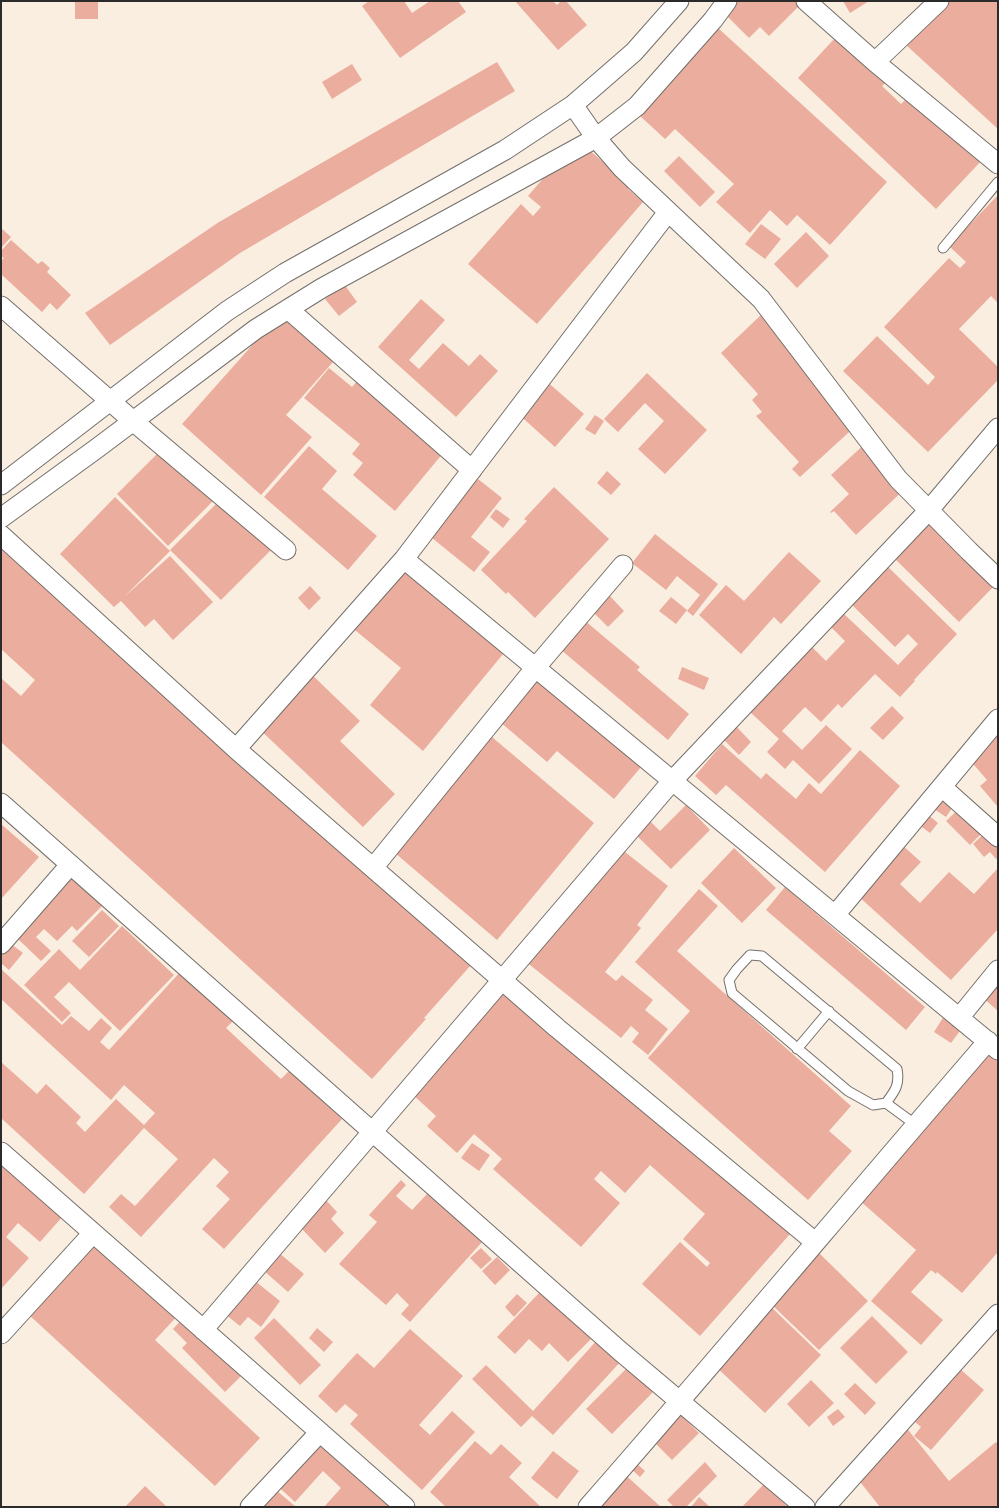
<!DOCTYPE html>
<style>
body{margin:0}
#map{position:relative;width:999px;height:1508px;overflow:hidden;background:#faeee1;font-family:"Gentium Book Plus",serif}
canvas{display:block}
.frame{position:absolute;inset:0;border:2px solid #2b2b2b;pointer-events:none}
</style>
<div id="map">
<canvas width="999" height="1508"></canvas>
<div class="frame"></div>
</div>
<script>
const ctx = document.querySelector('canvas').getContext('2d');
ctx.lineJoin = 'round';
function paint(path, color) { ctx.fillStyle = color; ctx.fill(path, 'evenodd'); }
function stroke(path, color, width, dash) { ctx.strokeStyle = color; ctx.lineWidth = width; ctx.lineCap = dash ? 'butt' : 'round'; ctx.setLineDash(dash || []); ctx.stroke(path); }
const building = new Path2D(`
 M75,1H98V19H75Z
 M369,1H404L412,13L430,1H458L466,12L400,58L362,6Z
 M515,1H553L557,5L561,1H566L587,25L558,50Z
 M738,1H800L802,3L769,36L760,27L749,38L725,14Z
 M843,1H869L850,13Z
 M945,1H998V129L906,45Z
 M718,28L887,182L830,245L797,215L787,226L770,210L750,233L716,202L734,184L675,129L665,139L639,115Z
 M835,38L889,80L882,86L901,104L913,92L983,159L936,209L798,78Z
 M497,62L515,91L240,253L110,345L85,313L219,222Z
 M352,64L362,80L332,99L322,82Z
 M577,139L630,186L628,189L643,202L537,324L468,264L521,204L533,216L541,207L528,196Z
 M679,156L715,192L700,207L664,171Z
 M998,195V303L991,296L959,329L998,367V380L928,452L843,371L877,336L928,385L935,377L884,327L949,258L960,268L966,262L949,246Z
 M761,224L781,239L765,259L745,244Z
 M1,228L11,237L1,248Z
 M806,232L829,256L797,288L774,264Z
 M11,240L38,264L42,261L50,268L47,272L71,295L57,310L50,303L42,312L1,274V261L4,258L1,256V251Z
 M344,284L357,302L339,316L325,299Z
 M421,299L445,320L409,360L419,369L443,343L469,366L480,354L498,371L456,417L378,347Z
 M280,314L333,362L286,415L312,437L261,495L182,424Z
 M761,315L859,423L800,477L792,469L799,462L756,416L762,412L752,400L758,394L721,353Z
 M329,368L352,387L358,380L444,452L395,511L353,475L363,463L352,454L360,444L304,398Z
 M647,373L707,430L665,474L638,449L664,421L645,403L618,432L604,419Z
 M544,379L584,414L555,447L516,412Z
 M595,415L604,421L595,435L585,429Z
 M868,441L909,485L856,535L834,511L831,513L830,512L849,494L831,475Z
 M165,446L216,498L168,546L117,494Z
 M309,446L337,471L322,489L377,536L348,570L264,497Z
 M468,471L502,498L471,537L490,552L474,572L421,529Z
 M607,471L621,484L611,495L597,483Z
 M554,487L609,539L535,618L508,592L506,594L481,570L527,521L524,519Z
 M115,497L170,551L124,597L170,556L213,602L173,640L154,619L145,627L121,601L114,607L60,554Z
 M223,497L274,547L221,600L170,550Z
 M496,509L510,519L503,528L490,517Z
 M927,516L996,584L959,622L890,554Z
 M655,534L718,584L693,616L687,611L700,595L677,576L666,590L632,563Z
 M1,545L471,965L424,1018L426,1019L372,1079L1,742V678L21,696L35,680L1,649Z
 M789,552L821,581L781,624L774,617L741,654L699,615L726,585L744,601Z
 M397,557L508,648L423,751L370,705L401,668L344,621Z
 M885,564L957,634L914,680L915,681L900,697L875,674L842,708L838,704L821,722L805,707L782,731L802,750L826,725L852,749L819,784L793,760L785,769L767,752L779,739L748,710L810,645L826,661L845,641L830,626L843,613L898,665L918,644L908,634L895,647L849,602Z
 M310,586L321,598L309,610L298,598Z
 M609,595L624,611L608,627L592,611Z
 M671,597L687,610L676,624L659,611Z
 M584,620L640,667L637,670L689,714L668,740L560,649Z
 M682,667L709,678L704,690L678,679Z
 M308,671L360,721L340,741L395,794L363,827L256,726Z
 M528,672L641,767L614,799L557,751L547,762L492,715Z
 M892,706L904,718L883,740L870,728Z
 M998,720V807L980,786L987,780L962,751Z
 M733,723L751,742L739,755L720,736Z
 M486,732L594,823L497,940L388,847Z
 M722,744L761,779L766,773L796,799L809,783L821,794L860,750L900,786L825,872L726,785L716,795L695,776Z
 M942,797L954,805L946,817L934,809Z
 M964,804L987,828L970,845L946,821Z
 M686,805L710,830L671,869L635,834L649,820L660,831Z
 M927,814L938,823L930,833L918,824Z
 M1,824L39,857L1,899Z
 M987,831L998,843V858L996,859L990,852L984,857L973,844Z
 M902,845L921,862L900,884L920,903L949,872L974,894L998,868V929L951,980L857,895Z
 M620,848L668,886L637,925L641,928L605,972L616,981L622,975L653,1000L645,1010L668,1029L648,1055L632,1042L639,1033L631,1026L621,1038L525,961Z
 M734,848L776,888L742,923L701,883Z
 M68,873L102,906L77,931L72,926L57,941L44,929L36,937L51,951L41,961L18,939L25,931L18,925Z
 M785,887L925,1007L906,1030L766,910Z
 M699,889L718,906L677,951L851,1106L829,1131L852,1151L808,1200L648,1058L690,1011L635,962Z
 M102,910L119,926L89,957L72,941Z
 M122,926L174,975L120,1031L69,982L54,997L71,1013L62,1022L24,985L59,949L80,970Z
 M7,941L23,953L9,970L1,963V949Z
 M1,969L62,1025L71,1016L89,1031L101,1018L112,1028L100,1042L109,1050L181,971L234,1020L226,1028L281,1079L289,1071L342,1119L224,1249L202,1229L230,1199L216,1186L229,1172L214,1158L141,1237L109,1207L121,1194L135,1206L178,1159L144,1128L84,1194L1,1118V1062L37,1094L46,1084L81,1117L76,1123L85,1132L116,1099L144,1125L155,1113L124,1085L111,1100L1,999Z
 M998,978V1011L981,996Z
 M508,984L790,1234L700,1336L642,1284L680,1242L707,1267L710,1263L683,1239L705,1214L650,1165L625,1193L601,1171L594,1179L620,1203L581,1247L493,1169L502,1159L474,1134L457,1153L427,1126L436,1116L411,1093Z
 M944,1016L962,1028L951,1043L934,1032Z
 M990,1050L998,1057V1252L962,1293L937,1272L936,1274L931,1270L911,1292L943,1320L921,1345L871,1301L916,1250L859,1200Z
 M472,1143L490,1155L479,1171L461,1158Z
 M1,1156L64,1215L40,1242L18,1223L6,1237L29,1258L1,1289Z
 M401,1180L406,1185L396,1196L412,1210L428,1193L482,1242L410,1322L401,1314L409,1305L397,1293L386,1305L339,1264L377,1222L369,1215Z
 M325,1199L337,1212L331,1219L344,1233L325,1253L299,1226Z
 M100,1237L181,1312L155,1340L260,1438L215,1486L28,1314Z
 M481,1248L492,1259L481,1269L470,1258Z
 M278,1252L304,1274L288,1292L263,1270Z
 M818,1252L868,1301L819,1350L769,1302Z
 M497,1257L510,1270L495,1285L482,1271Z
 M255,1281L280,1301L261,1327L248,1317L240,1326L225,1314Z
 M541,1291L591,1339L568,1362L549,1343L542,1351L529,1339L515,1354L497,1337Z
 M517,1294L527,1303L514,1317L505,1307Z
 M769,1305L821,1355L765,1413L713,1364Z
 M186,1315L244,1373L225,1392L182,1348L187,1343L173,1329Z
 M872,1316L908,1352L876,1384L840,1348Z
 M274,1318L321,1365L300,1385L254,1338Z
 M317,1328L333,1342L324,1352L309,1338Z
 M410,1329L463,1376L419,1425L430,1435L452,1411L475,1432L422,1490L350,1424L358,1415L345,1404L336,1413L318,1396L357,1353L374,1368Z
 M599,1338L623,1359L553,1435L532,1416L521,1427L472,1379L486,1365L533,1411Z
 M952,1362L984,1390L931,1450L914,1436L921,1427L907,1415Z
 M629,1366L654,1391L612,1434L586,1409Z
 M811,1380L834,1403L809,1427L787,1404Z
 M855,1383L876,1403L865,1415L844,1394Z
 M838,1409L845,1417L833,1426L827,1417Z
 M676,1410L699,1433L672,1460L648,1436Z
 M897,1416L949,1481L996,1442L998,1444V1507H880L857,1478Z
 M318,1429L403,1507H324L341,1488L323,1471L295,1502L271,1480Z
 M475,1441L491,1455L501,1444L522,1463L509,1477L541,1507H446L430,1492Z
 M553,1451L579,1471L557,1499L531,1478Z
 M634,1461L645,1471L640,1477L629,1467Z
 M705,1462L717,1476L686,1507H674L667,1500Z
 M622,1472L661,1507H590Z
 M269,1484L296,1507H249Z
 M764,1484L788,1507H742Z
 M145,1486L167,1507H125Z
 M699,1497L710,1507H691Z`);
const service = new Path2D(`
 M943,248L998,182
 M797,1049L829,1011
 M886,1103C895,1091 900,1085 897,1069L762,956L750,955L737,969L729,980L732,993L848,1091L873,1105L886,1103L916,1125`);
const minor = new Path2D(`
 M806,1L875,62L998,164
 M875,62L939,1
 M573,105L596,138L622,168L761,299L898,479L969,551L998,579
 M1,306L133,421L286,550
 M288,309L472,470
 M1,485L227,311L285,273L505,150L573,105L634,52L679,1
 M1,518L96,449L256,329L322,288L596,138L637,106L713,20L727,1
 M1,535L236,749L502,980L557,1028L815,1242
 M404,559L998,1050
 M236,749L404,559L668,212
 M942,787L998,837
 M1,803L620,1351L805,1507
 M373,868L536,667L623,565
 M835,915L998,719
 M1,944L70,865
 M959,1018L998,970
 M1,1152L405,1507
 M203,1330L673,780L929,510L998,428
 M1,1334L93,1233
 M250,1507L320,1432
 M588,1507C723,1353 854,1196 988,1041
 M825,1507L998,1314`);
paint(building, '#ebad9d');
stroke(service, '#736f6b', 11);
stroke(minor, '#736f6b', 21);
stroke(service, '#fff', 9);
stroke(minor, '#fff', 19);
</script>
